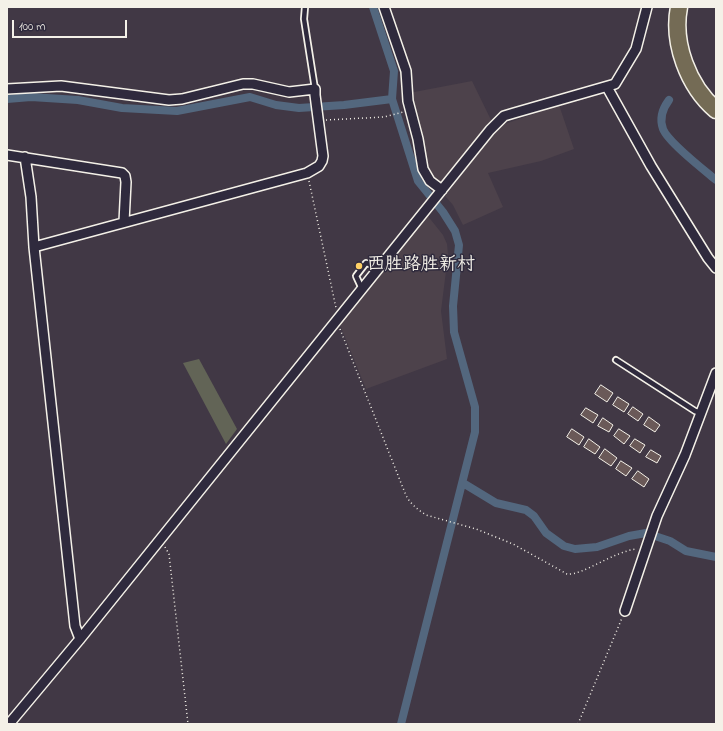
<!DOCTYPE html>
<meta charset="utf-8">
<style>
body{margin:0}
#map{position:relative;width:723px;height:731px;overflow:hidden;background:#413845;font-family:"Indie Flower",sans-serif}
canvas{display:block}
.frame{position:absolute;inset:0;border:8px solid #f4f1e8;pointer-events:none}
.scale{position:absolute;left:12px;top:20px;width:115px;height:18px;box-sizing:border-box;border:2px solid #f4f1e8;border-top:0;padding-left:5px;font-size:12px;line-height:14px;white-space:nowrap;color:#f4f1e8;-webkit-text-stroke:3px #2f2a3d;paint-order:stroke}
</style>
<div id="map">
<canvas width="723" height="731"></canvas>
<div class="frame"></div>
<div class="scale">100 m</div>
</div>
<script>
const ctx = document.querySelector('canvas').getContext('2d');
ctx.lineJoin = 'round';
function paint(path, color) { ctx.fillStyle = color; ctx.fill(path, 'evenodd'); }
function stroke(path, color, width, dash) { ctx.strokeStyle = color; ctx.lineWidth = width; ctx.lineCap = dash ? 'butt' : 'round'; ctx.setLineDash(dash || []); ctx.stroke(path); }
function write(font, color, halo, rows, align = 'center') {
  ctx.font = font + ' "Indie Flower","LXGW WenKai TC",sans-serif'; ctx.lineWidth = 3; ctx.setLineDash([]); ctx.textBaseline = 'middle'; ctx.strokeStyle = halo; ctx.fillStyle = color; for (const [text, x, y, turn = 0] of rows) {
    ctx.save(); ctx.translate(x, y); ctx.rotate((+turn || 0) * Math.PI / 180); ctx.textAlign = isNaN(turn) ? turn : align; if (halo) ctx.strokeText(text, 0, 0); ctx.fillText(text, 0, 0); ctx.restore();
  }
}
const built = new Path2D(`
 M472,81L492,122L441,185L429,174L409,93Z
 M559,105L574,149L541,161L488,173L503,207L463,225L453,205L445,196L473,160L502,125Z
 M427,215L443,235L447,244L448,255L441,311L447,359L366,389L340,325Z`);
const green = new Path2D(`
 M199,359L237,429L226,444L183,363Z`);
const canal = new Path2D(`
 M373,7L394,71L392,99L418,181L443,212L455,231L459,245L453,306L454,332L475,407V432L401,724
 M7,99L31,97L78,100L122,108L177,111L250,97L276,105L299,108L344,105L392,99
 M669,100C663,108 659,118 663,129C668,142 704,170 716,180
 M463,483L496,503L526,510L534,516L546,533L564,546L575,549L597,547L629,536L646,533L670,541L686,551L716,557`);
const building = new Path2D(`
 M601,385L613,393L607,402L595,394Z
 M618,397L629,404L624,412L613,405Z
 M633,407L643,414L638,421L628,414Z
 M586,408L598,415L593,423L581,415Z
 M649,417L660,425L655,432L644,425Z
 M603,418L613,425L609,432L598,426Z
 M572,429L584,437L579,445L567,437Z
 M619,429L630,436L624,444L614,436Z
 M589,439L600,447L595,454L584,447Z
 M635,439L645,445L640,453L630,446Z
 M605,449L617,458L611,466L599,458Z
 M651,450L661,456L657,463L646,457Z
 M621,461L632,468L626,476L616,469Z
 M638,471L649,479L644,487L632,479Z`);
const path = new Path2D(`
 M326,120L384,117L403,112
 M309,181L336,308
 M340,329L405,493C409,503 417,509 426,515L476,529L513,544L567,574C582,576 614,551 637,549
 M165,547L169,554L188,724
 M578,724L622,618`);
const service = new Path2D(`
 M305,7L304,19L315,89
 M362,289L356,276L366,263L380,267
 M616,360L695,411L701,413`);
const minor = new Path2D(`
 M384,7L406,71L408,101L418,139L423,169L430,181L442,190
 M607,87L651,166L708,258L716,268
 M7,89L61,86L169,100L182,99L243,84H253L289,92L315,89V95L323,156L322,161L319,166L307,173L34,247
 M7,155L122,173L125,176L126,182L124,222
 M25,157L31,197L34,247L75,626L80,639
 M625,611L657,516L685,455L716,373
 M9,724L80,639L490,130L504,116L514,113L615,84L636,49L647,7`);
const motorway = new Path2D(`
 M679,7C672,43 688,86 716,110`);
const markers = [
 [359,266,4,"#ffd166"]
];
const poiNames = [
 ["西胜路胜新村",367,266]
];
paint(built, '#4d424b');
paint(green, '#626456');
stroke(canal, '#53677e', 8);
paint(building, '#6a5958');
stroke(building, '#f4f1e8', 1);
stroke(service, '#f4f1e8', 8);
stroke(minor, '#f4f1e8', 12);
stroke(motorway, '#f4f1e8', 19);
stroke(path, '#f4f1e8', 1.5, [1, 3]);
stroke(service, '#2f2a3d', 4.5);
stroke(minor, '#2f2a3d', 9);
stroke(motorway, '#746b55', 16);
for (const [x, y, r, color] of markers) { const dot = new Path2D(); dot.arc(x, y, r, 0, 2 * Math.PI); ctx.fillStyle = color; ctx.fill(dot); stroke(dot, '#2f2a3d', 1.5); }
write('18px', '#f4f1e8', '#2f2a3d', poiNames, 'left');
</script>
